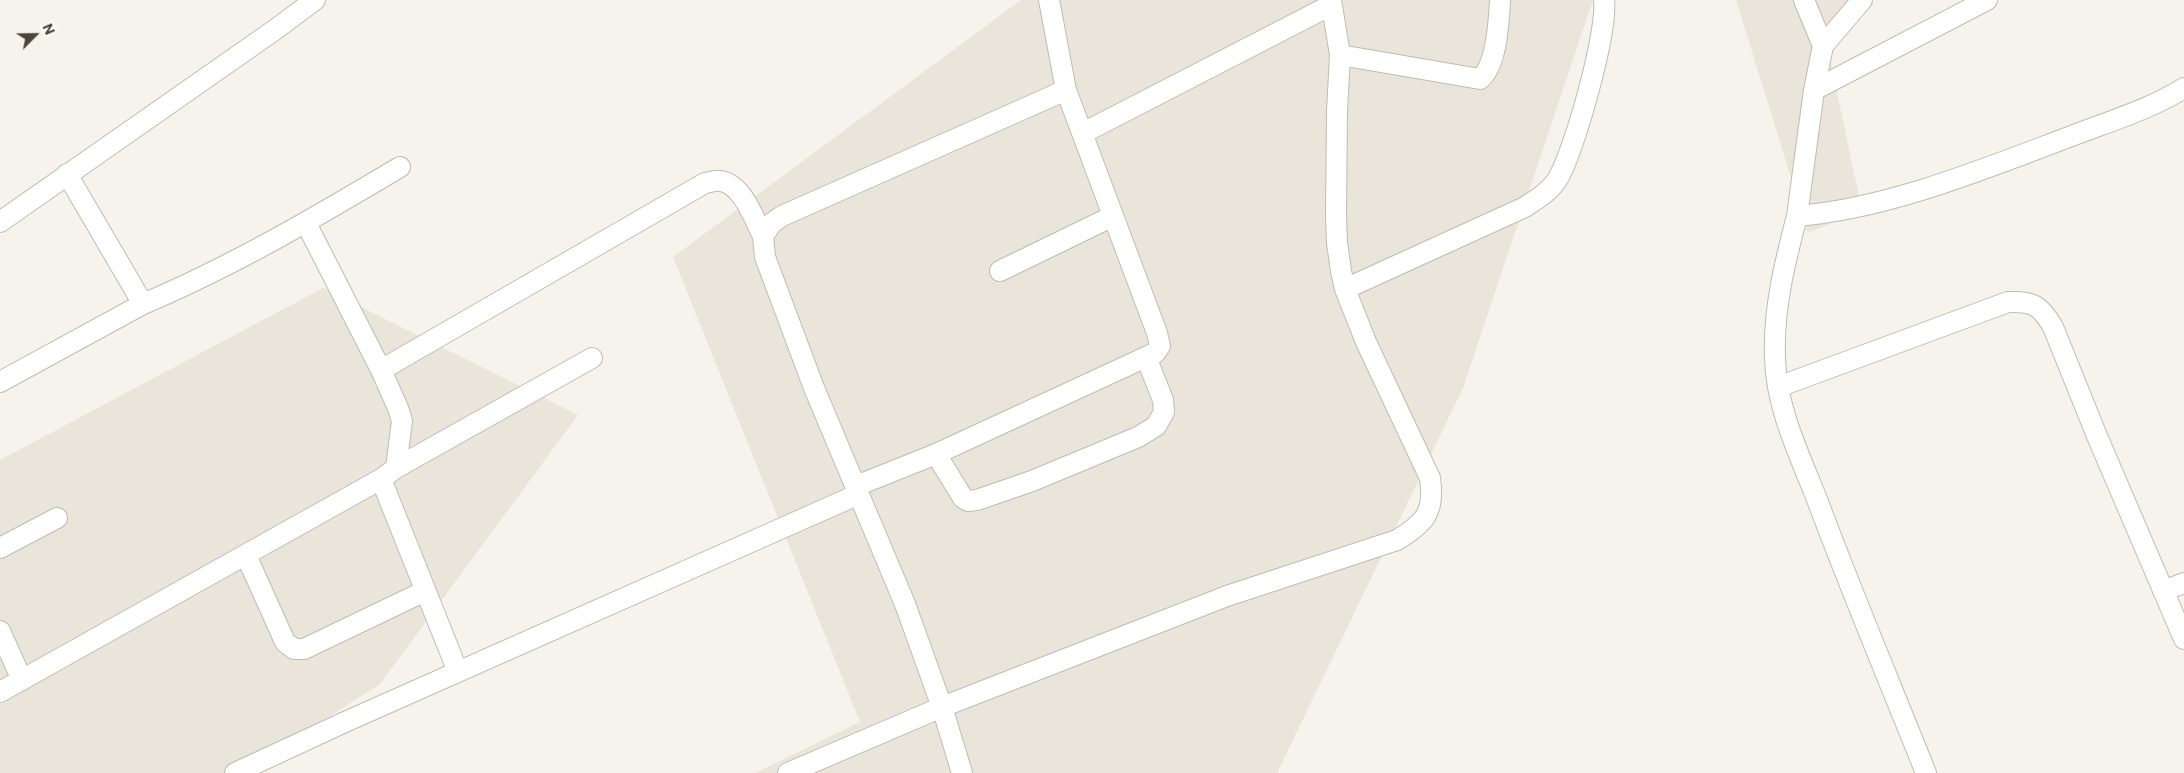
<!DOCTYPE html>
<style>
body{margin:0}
#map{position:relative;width:2184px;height:773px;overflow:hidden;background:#f6f3ec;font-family:Commissioner,sans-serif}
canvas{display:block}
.north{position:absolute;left:10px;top:10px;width:50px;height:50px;-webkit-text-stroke:4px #fff;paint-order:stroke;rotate:67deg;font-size:14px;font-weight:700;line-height:20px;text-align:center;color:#4b4439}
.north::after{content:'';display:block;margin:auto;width:18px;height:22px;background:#4b4439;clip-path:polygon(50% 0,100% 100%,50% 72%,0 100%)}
</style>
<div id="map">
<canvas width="2184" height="773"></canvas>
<div class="north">N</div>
</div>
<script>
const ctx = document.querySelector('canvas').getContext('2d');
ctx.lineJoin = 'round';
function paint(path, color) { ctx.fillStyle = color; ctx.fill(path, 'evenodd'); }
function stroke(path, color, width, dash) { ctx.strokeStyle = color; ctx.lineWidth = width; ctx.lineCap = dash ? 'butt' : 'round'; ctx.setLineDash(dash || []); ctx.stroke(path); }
const residential = new Path2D(`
 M1021,0H1593L1463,388L1277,773H755L860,722L673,257Z
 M1736,0H1862L1828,50L1862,210L1808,233Z
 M323,288L578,415L380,684L241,773H0V460Z`);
const minor = new Path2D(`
 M1804,0L1823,46L1814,90L1797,216C1887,209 1984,169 2069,137C2107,122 2149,110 2184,88
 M1823,46L1862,0
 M1340,55L1480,79C1497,65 1499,21 1500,0
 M1814,90L1987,0
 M1083,133L1331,5
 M67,174L143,304C233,266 316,217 400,167
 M1797,216C1785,262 1773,309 1775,358C1776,408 1800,456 1818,502C1852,593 1890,683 1926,773
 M0,222L276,29L315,0
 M306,223L381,370
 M1000,271L1113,216
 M1345,289L1525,207C1537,199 1549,192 1557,180C1574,153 1608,31 1604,0
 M0,382L143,304
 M1778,387L2008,302C2033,301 2040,305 2053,327L2097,436L2184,639
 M936,454L963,498L968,501L977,500L1032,481L1138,437L1156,426L1164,412L1163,400L1146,357
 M396,468L402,421L398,408L381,370L705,183C710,182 716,180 721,181C743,185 754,219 763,236
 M381,479L458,672
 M856,486L936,454L1146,357L1155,353L1160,346L1157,333L1066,90L1049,0
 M0,548L57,518
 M246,555L285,642L294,649H304L425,591
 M2163,591L2184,583
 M0,631L22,680
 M0,692L381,479L396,468L592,358
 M235,773L345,722L859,494
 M788,773L942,707L1227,596L1397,540C1425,523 1435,512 1430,478L1366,342L1345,289L1341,271L1337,243L1336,215L1337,111L1340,55L1331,0
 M962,773L942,707L905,604L814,388L765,257L763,236L772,223L782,216L1066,90`);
paint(residential, '#eae5da');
stroke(minor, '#c2bbae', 22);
stroke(minor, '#fff', 20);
</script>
